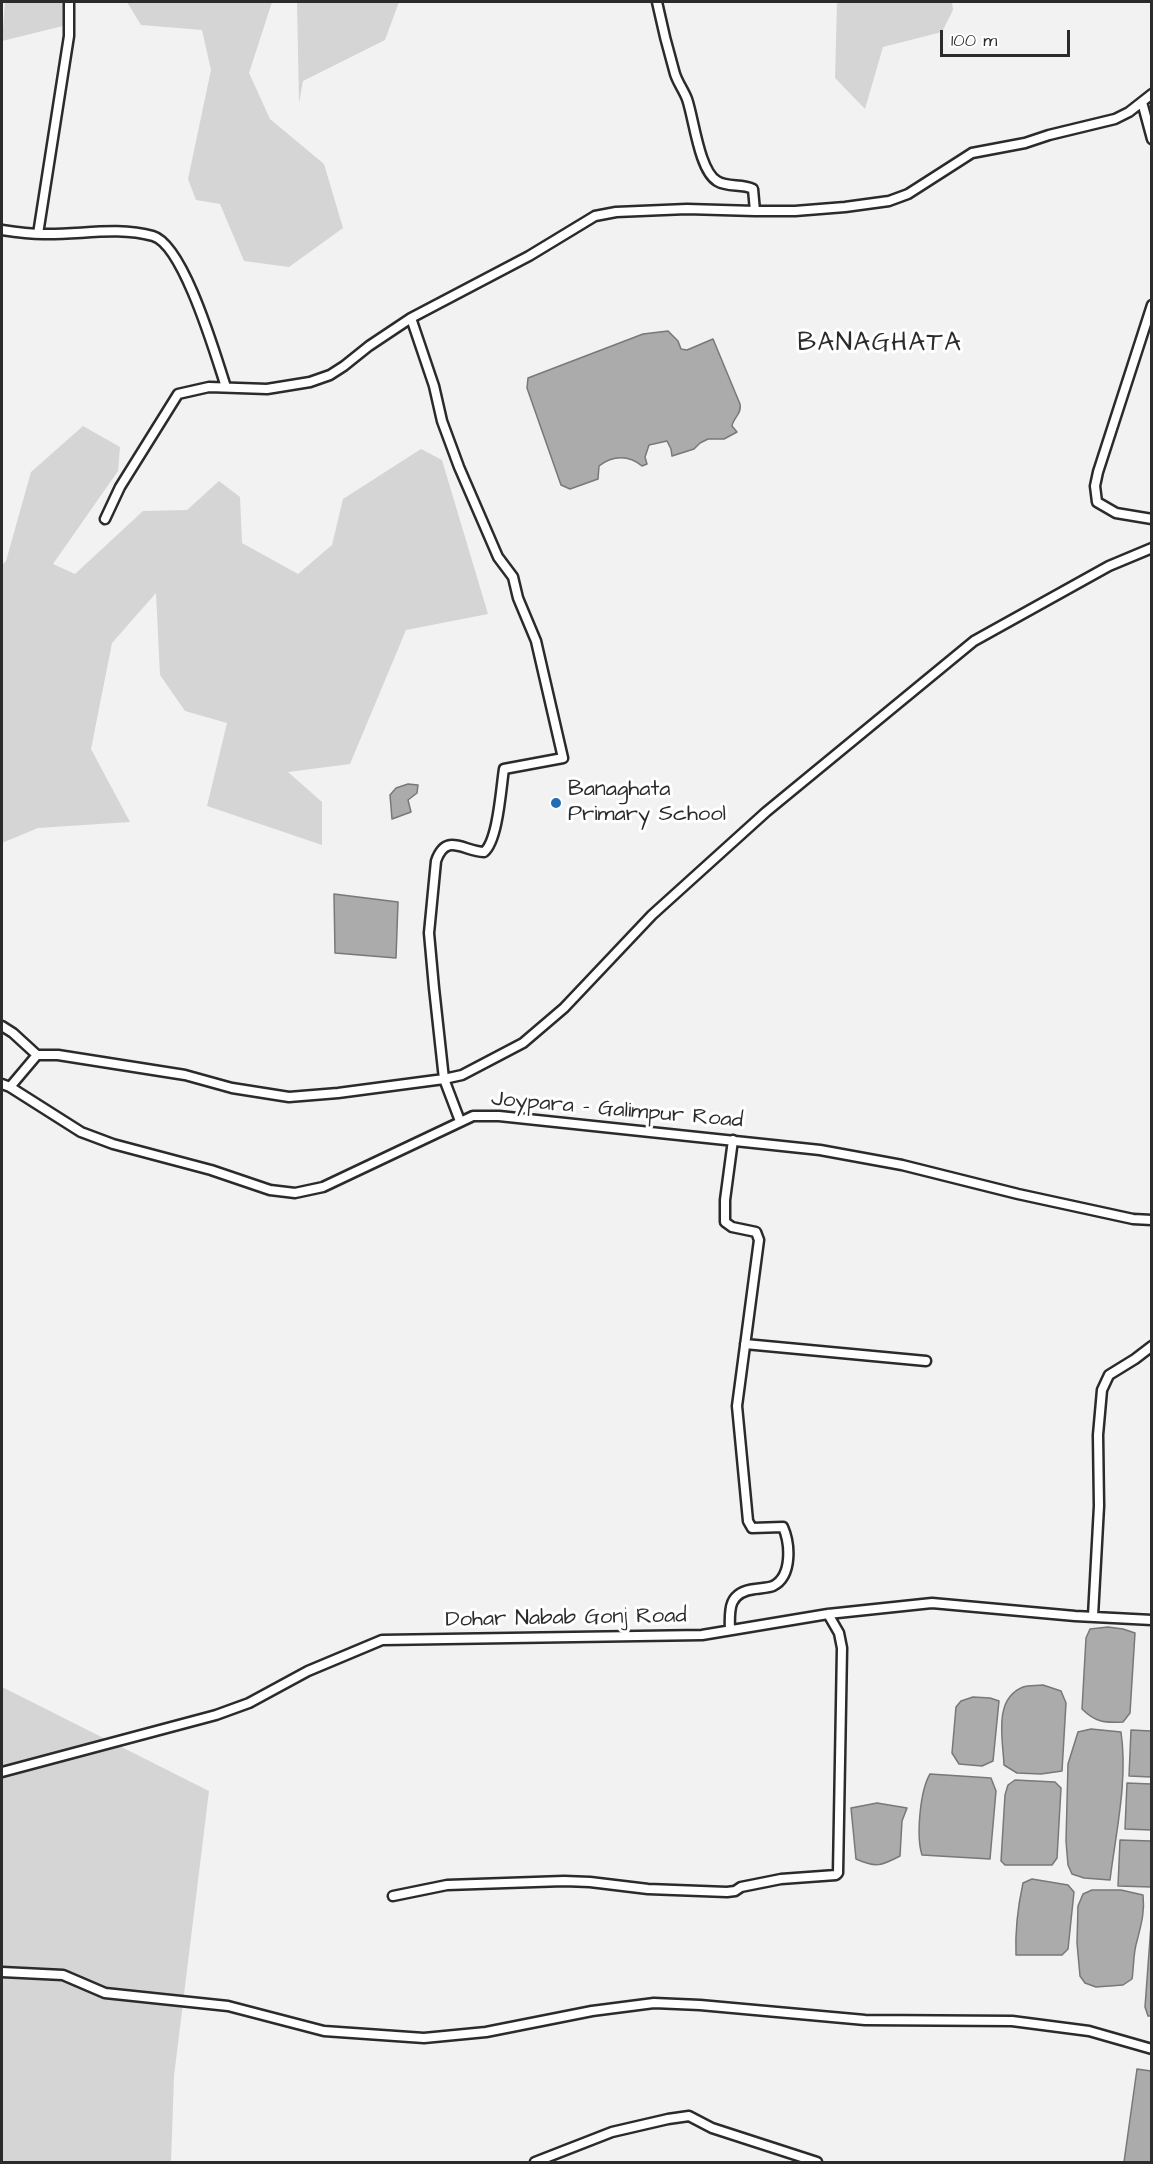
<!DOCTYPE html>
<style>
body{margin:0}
#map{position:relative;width:1153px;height:2164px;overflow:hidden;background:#f2f2f2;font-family:"Architects Daughter",sans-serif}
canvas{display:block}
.frame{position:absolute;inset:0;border:3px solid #2b2b2b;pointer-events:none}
.scale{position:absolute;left:940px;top:30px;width:130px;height:27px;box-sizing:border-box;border:3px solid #2b2b2b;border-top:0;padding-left:8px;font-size:18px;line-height:21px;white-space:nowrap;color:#2b2b2b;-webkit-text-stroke:4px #fff;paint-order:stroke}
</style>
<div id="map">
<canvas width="1153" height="2164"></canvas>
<div class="frame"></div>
<div class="scale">100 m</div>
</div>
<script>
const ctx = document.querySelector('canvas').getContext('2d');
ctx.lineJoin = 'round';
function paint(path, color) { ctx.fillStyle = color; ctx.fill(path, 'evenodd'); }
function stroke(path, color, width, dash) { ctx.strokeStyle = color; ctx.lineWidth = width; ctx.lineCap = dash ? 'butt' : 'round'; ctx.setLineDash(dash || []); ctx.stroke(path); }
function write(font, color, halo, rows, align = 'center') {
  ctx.font = font + ' "Architects Daughter",sans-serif'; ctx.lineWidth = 6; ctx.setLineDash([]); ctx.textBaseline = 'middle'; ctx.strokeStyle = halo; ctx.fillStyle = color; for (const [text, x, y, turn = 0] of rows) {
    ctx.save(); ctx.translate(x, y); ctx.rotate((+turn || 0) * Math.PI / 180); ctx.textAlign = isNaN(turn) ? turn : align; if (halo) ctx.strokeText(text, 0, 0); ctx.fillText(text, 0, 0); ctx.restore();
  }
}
const green = new Path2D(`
 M5,2H67L63,26L2,41Z
 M127,2H272L249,73L270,119L324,164L343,228L289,267L244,261L220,204L196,200L188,179L211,70L202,30L141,25Z
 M297,2H399L385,40L303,81L299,103Z
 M837,2H952L953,10L942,32L883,47L865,109L835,78Z
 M83,426L120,447L118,471L53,564L75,574L143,511L187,510L219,481L240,497L242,543L298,574L332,545L343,499L421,449L442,460L488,614L406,630L350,764L288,772L322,802V845L207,806L227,723L185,711L160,675L156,593L112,643L91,749L130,822L38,828L2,843V565L6,561L31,472Z
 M2,1687L209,1791L174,2076L171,2162H2Z`);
const water = new Path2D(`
 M668,331L678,341L681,349L687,350L713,339L740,404C742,414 733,418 732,426L737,432L724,439H708L700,443L694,449L672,456L671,449L667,441L649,445L645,457L647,464L642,466C629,455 613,455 599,466L598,479L570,489L561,485L527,388L528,378L643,334Z
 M408,784L418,785L417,793L408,800L411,812L392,819L390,795L396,788Z
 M334,894L398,902L396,958L335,953Z
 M1108,1627L1123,1629L1135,1633L1130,1713L1123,1722C1104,1723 1095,1722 1082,1709L1086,1638L1090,1629Z
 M1043,1685L1061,1691L1066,1703L1062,1771L1041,1774L1017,1773L1004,1765C1003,1739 993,1699 1023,1687C1029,1685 1037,1686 1043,1685Z
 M973,1697L990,1698L999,1701L993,1761L982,1766L959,1764L952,1753L956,1707L961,1701Z
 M1091,1729L1121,1732C1128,1781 1116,1831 1110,1880L1084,1878L1072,1874L1068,1865L1066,1841L1068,1764L1078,1732Z
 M1131,1730L1151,1731V1777L1129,1776Z
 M930,1774L991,1778L996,1791L990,1859L922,1855C916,1836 920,1791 930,1774Z
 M1015,1780L1055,1782L1061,1788L1057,1858L1052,1865H1005L1001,1861L1005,1795L1008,1785Z
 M1127,1783L1151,1784V1830L1125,1829Z
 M877,1803L907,1808L902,1821L900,1856C881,1866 876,1868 856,1859L851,1808Z
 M1120,1840L1151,1841V1887L1118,1886Z
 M1032,1879L1068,1885L1074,1892L1068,1949L1062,1955H1016C1015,1930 1018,1906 1023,1883Z
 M1092,1890H1121L1143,1895C1145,1912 1141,1925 1137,1941C1133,1953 1134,1967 1132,1979L1123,1985L1096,1987L1085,1983L1080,1976L1077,1943L1078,1906L1083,1894Z
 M1151,1925L1152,2016H1148L1145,2007Z
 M1137,2069L1151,2071V2162H1124Z`);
const street = new Path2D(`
 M657,2C662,26 668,50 675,74C678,83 684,91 687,99C694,119 699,170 717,181C728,188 742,183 753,189L755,211
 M1142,102L1152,139
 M2,230C15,232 29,234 43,234C80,235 117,226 153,236C184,245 216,357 226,387
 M38,234L69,36V2
 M1152,305L1098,472L1095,486L1097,502L1116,513L1152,519
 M105,519L120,487L178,394L209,387L267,389L310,382L330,375L344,366L369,346L411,318
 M2,1026L13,1033L37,1055
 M2,1084L10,1087L81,1132L113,1144L211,1170L270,1190L295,1193L323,1187L473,1116H499L820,1150L902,1165L1018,1194L1133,1219L1152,1220
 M10,1087L37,1055H58L185,1075L232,1088L289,1097L338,1093L444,1079L462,1075L523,1043L564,1008L652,915L766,812L974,641L1109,566L1152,548
 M460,1121L444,1079L434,988L429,933L436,861C446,832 463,851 484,852C498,841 501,788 504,769L563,758L536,641L518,598L513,577L498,557L459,467L442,421L434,386L411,318L529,256L595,216L616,212L687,209L755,211H795L845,207L889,201L908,194L972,153L1025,143L1049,135L1115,119L1129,112L1152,94
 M745,1344L926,1361
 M1093,1616L1099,1506L1098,1435L1102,1390L1109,1375L1135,1359L1152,1346
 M730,1630C729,1608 729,1592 755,1589C760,1588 768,1588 773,1586C793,1576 790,1543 783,1527L752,1528L748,1521L737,1406L759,1240L756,1232L732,1227L725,1222V1200L733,1140
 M2,1772L216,1715L249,1703L308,1671L382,1640L702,1635L828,1614L932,1603L1075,1616L1152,1620
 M393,1896L447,1885L564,1881L590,1882L648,1889L727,1892L735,1891L741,1887L781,1879L836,1875L838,1873L842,1648L839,1633L828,1614
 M2,1972L63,1975L105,1993L228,2006L324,2031L424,2038L486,2032L592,2011L654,2003L700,2005L865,2020L1012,2021L1089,2031L1152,2049
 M535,2162L612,2132L668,2119L689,2116L712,2128L817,2162`);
const markers = [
 [556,803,6,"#1f6fb2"]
];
const poiNames = [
 ["Banaghata",568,790],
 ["Primary School",568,815]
];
const streetNames = [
 ["Joypara - Galimpur Road",617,1111,5],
 ["Dohar Nabab Gonj Road",566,1619,-1]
];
const quarterNames = [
 ["BANAGHATA",880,345]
];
paint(green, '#d5d5d5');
paint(water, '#ababab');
stroke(water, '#787878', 1.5);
stroke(street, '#2b2b2b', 13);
stroke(street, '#fff', 8);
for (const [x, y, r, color] of markers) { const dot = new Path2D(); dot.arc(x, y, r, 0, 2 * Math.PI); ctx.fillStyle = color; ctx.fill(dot); stroke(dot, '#fff', 2); }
write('22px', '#2b2b2b', '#fff', poiNames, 'left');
write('22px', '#2b2b2b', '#fff', streetNames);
ctx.letterSpacing = '1.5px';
write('26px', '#2b2b2b', '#fff', quarterNames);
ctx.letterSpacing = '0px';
</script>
